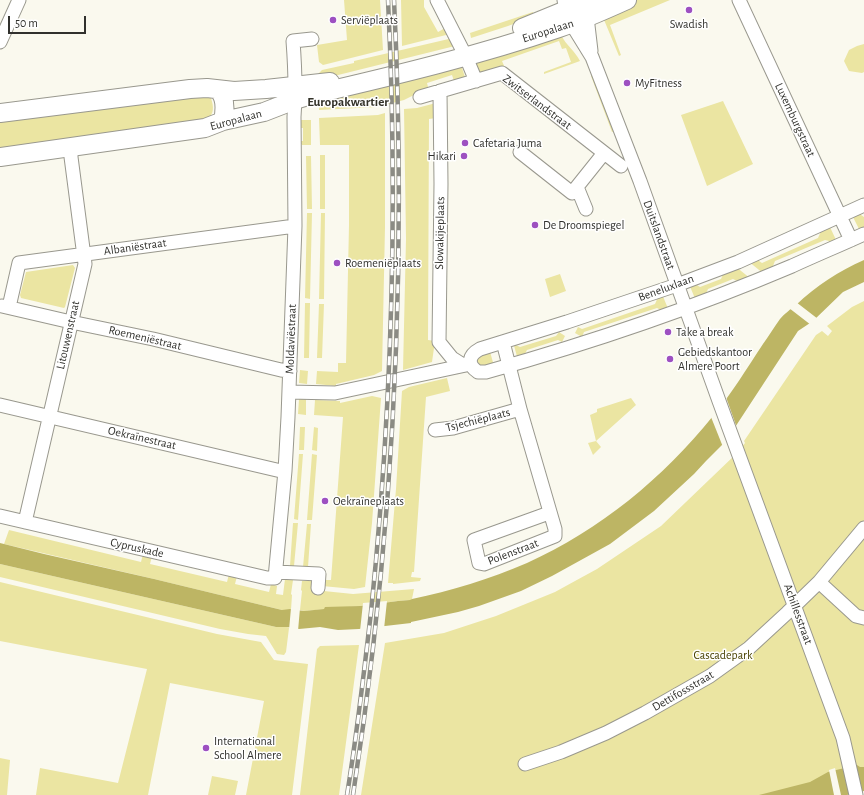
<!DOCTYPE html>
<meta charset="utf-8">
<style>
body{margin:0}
#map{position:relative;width:864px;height:795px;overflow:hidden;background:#faf9ee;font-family:"Alegreya Sans",sans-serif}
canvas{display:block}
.scale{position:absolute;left:8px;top:16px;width:78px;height:18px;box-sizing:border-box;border:2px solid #31312d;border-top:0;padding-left:5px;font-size:12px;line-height:14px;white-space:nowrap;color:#31312d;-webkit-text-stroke:3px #fff;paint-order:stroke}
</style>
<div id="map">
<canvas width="864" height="795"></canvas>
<div class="scale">50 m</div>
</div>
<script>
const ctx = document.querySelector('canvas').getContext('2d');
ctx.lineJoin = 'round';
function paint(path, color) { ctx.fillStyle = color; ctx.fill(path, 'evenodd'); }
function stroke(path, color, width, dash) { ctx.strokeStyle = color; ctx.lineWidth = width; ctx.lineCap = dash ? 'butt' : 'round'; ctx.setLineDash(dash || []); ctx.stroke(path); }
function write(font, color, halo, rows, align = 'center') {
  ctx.font = font + ' "Alegreya Sans",sans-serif'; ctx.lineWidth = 3; ctx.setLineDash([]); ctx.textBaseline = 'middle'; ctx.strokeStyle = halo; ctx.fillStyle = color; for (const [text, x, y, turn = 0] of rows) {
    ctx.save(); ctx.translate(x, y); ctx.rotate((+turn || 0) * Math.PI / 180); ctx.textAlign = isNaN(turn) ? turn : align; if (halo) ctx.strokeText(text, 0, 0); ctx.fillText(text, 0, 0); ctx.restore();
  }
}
const green = new Path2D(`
 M344,0H380L383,50L323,65L319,62L317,45L347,40Z
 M401,0H424V7L438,32L447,27L450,34L402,46Z
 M633,0H670L610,25L621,55L619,56L602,15Z
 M533,12L534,16L508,26L471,38L470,33Z
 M561,35C566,45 575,51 580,61L544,74V72L571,62L566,48L562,49L559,41L502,61L505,68L479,76L473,57Z
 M453,38L455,46L330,77L317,75L322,70L354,63V61Z
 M864,44V72L862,73L849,71L844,61L849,50L857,46Z
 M460,62L466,80L455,84L452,75L427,83L429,91L414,95L404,100L377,107L319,110V98Z
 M595,73L616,131L612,132L591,76L592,75Z
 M191,93L211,98C214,108 214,112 208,120L0,151V119Z
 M723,101L753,164L707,186L681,115Z
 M436,103V118L429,119L428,340L435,341L432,362L403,370L406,239L404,109L417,108Z
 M385,113V227L382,371L374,375L336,384V386L316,384L317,371L338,372V363H346L349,225V145H320L319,118L378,115Z
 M298,120H311V145H302L299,141H303V128H298Z
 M320,155H325V209H320Z
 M306,156H311L312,209H307Z
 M863,209L861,215L864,217V229L860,231L852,215Z
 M307,213H312L310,299L305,298Z
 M321,213H325L324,299H319Z
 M829,225L837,242L827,247L829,241L825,240L775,261L771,271L764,274L748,261L761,255L759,261L762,263L818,238L822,229Z
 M73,265L75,268L65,307L64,308L21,298L20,295L26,272Z
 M735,266L751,279L734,286L737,281L733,279L708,289L704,298L696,301L689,284L699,280L697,285L700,287L721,279L725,270Z
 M560,274L566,291L550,297L545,279Z
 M662,294L669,311L658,315L661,310L657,308L584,332L582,337L575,333L578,327L582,329L655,304L659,295Z
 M864,301V775L778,795H361L385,643L444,633L496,616L555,592L575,581L597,569L661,526L736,454L745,443L744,441L816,335L822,331L828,336L832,331L827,326L852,307Z
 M305,303H310L309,358H304Z
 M319,304H324L322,358H317Z
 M559,332L565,336L562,342L558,340L527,350L522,359L518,360L513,342L519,340L516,345L520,347L556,336Z
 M489,348L494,366L482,367L477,364L476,360Z
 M300,370L308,371L307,384L299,383Z
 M447,378L450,391L426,397L414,572H412L411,577L421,578L420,581L393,584V583H388L396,489L402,391L409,387Z
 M372,396L381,398L372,523L365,587L354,589L322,586L323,580H331L343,417L314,415L315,400L340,401V403Z
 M631,398L636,405L596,441L601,447L593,455L588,443L596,441L590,415L597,412V409Z
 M299,399H306V415L298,414Z
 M300,427H305L304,450H299Z
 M314,427L318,428L317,451L312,450Z
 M299,454H303L298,520L294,519Z
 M312,454L317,455L312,520H307Z
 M293,523H298L294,566H290Z
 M307,524H311L308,567H303Z
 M9,530L141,562L143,554L152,556L150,564L227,582L229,574L237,576L235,584L269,592L271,584L277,586L276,594L283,595L285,579L293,580L291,594L292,595L291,610H282L154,579L4,544Z
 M0,564L276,627H287L289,628L286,652L284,655L277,654L266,636L248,634L220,629L0,577Z
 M302,581H314V590L353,594L414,589L412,599L411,600L398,601L360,606L304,611L300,610L302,591L301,590Z
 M0,582L217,634L261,642L274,660L308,664L292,795H246L264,701L170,683L148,795H36L40,768L118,783L147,669L0,641Z
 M359,645L339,795H300L317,649L320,646Z
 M0,758L10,760L7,795H0Z
 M212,776L238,781L235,795H208Z`);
const water = new Path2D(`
 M864,260V282L843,292L813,321L798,331L726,441L706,461L694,474L654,511L610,544L552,576L521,591L479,606L458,612L411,622V623L359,629L338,630L320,627L299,629L287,627H276L0,564V543L44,554L154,579L282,610L290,609L304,611L324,609L325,607L360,606L398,601L410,600L412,599C451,591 490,579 527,563C600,530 663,478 713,416C732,393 747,368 763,344C769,336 774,327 780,319C784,314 791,309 796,305C816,286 839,271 864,260Z
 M857,765L860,767H864V791L847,795H759L810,782L828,772Z`);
const pier = new Path2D(`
 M796,302L818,319H816L811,325L789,308Z
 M726,397L737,428L723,447L711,417Z
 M387,601L384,629L360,631L363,603Z
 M291,608H300L298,631L289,630Z
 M835,768L841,795H834L829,770Z`);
const street = new Path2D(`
 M437,0L466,57L476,81
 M564,0L566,10L571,23L592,57L640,181L719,401L843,738L856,795
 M739,0L851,240
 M584,10L587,17L591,51
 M0,42L19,0
 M440,91L441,184L439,342L452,358L463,365
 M420,97L502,73L621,166
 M520,152L572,193L604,153
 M577,187L586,209
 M864,205L738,262L677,285L567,322L480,349C469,355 466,364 478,372H486C590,343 693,308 792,266C816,255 840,245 864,234
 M2,306L71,322L153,339L281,370L290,371
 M9,307L19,263L295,226
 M503,342L520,409L555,529V536L484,564L479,563L474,540L549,513
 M289,392L335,393L466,365
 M0,405L281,471H285
 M435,430L453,428L520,409
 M0,516L267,578H275L285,471L288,417L295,226L294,117C296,91 295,67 293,41L312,39
 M25,522L85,264L71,157V146
 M276,572L319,574L318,588
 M819,582L856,616L864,618
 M525,764L561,752L606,733L645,713L710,676L749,648L787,613L819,582L864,528`);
const secondary = new Path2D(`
 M522,28L566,10L596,0
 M218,90C226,97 225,111 223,121
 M0,113L190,89L207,88L234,91L266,89L330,82
 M0,157L205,128L223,121L264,112L295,100L315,94C397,75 480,55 559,28C583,20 605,10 627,0`);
const rail = new Path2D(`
 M347,795C357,734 364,673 371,612C392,409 398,204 388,0
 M353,795C394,532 407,266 394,0`);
const markers = [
 [689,10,4,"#9d50c1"],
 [333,20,4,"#9d50c1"],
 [627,83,4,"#9d50c1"],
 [465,143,4,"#9d50c1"],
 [464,156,4,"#9d50c1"],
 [535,225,4,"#9d50c1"],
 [337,263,4,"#9d50c1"],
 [668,332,4,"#9d50c1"],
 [670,359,4,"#9d50c1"],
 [325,501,4,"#9d50c1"],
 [206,748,4,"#9d50c1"]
];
const poiNames = [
 ["Serviëplaats",341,20],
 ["Swadish",689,24,"center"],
 ["MyFitness",635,83],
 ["Cafetaria Juma",473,143],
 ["Hikari",456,156,"right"],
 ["De Droomspiegel",543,225],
 ["Roemeniëplaats",345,263],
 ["Take a break",676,332],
 ["Gebiedskantoor",678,352],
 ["Almere Poort",678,366],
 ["Oekraïneplaats",333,501],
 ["International",214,741],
 ["School Almere",214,755]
];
const streetNames = [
 ["Europalaan",548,31,-18],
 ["Zwitserlandstraat",537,102,37],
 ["Europalaan",236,120,-15],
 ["Luxemburgstraat",795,120,65],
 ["Slowakijeplaats",440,233,-89],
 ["Duitslandstraat",659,235,70],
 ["Albaniëstraat",135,247,-8],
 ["Beneluxlaan",666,288,-20],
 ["Litouwenstraat",68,335,-77],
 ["Roemeniëstraat",145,338,13],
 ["Moldaviëstraat",291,339,-88],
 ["Tsjechiëplaats",478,420,-14],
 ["Oekraïnestraat",142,438,13],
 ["Cypruskade",137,548,13],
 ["Polenstraat",513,552,-21],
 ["Achillesstraat",798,614,70],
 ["Dettifossstraat",683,691,-30]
];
const parkNames = [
 ["Cascadepark",723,655]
];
const neighbourhoodNames = [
 ["Europakwartier",348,102]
];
paint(green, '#ebe5a2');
paint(water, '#bdb564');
paint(pier, '#faf9ee');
stroke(street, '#99988e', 15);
stroke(secondary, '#99988e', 20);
stroke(street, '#fff', 13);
stroke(secondary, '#fff', 18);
stroke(rail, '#8b8b84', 4.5);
stroke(rail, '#fff', 3, [9]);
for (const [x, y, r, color] of markers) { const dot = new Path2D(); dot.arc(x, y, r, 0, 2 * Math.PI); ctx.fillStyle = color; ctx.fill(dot); stroke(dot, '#fff', 1.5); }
write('12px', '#31312d', '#fff', poiNames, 'left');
write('12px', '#31312d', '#fff', streetNames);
write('12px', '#484100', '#fff', parkNames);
write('bold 13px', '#333229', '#fff', neighbourhoodNames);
</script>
